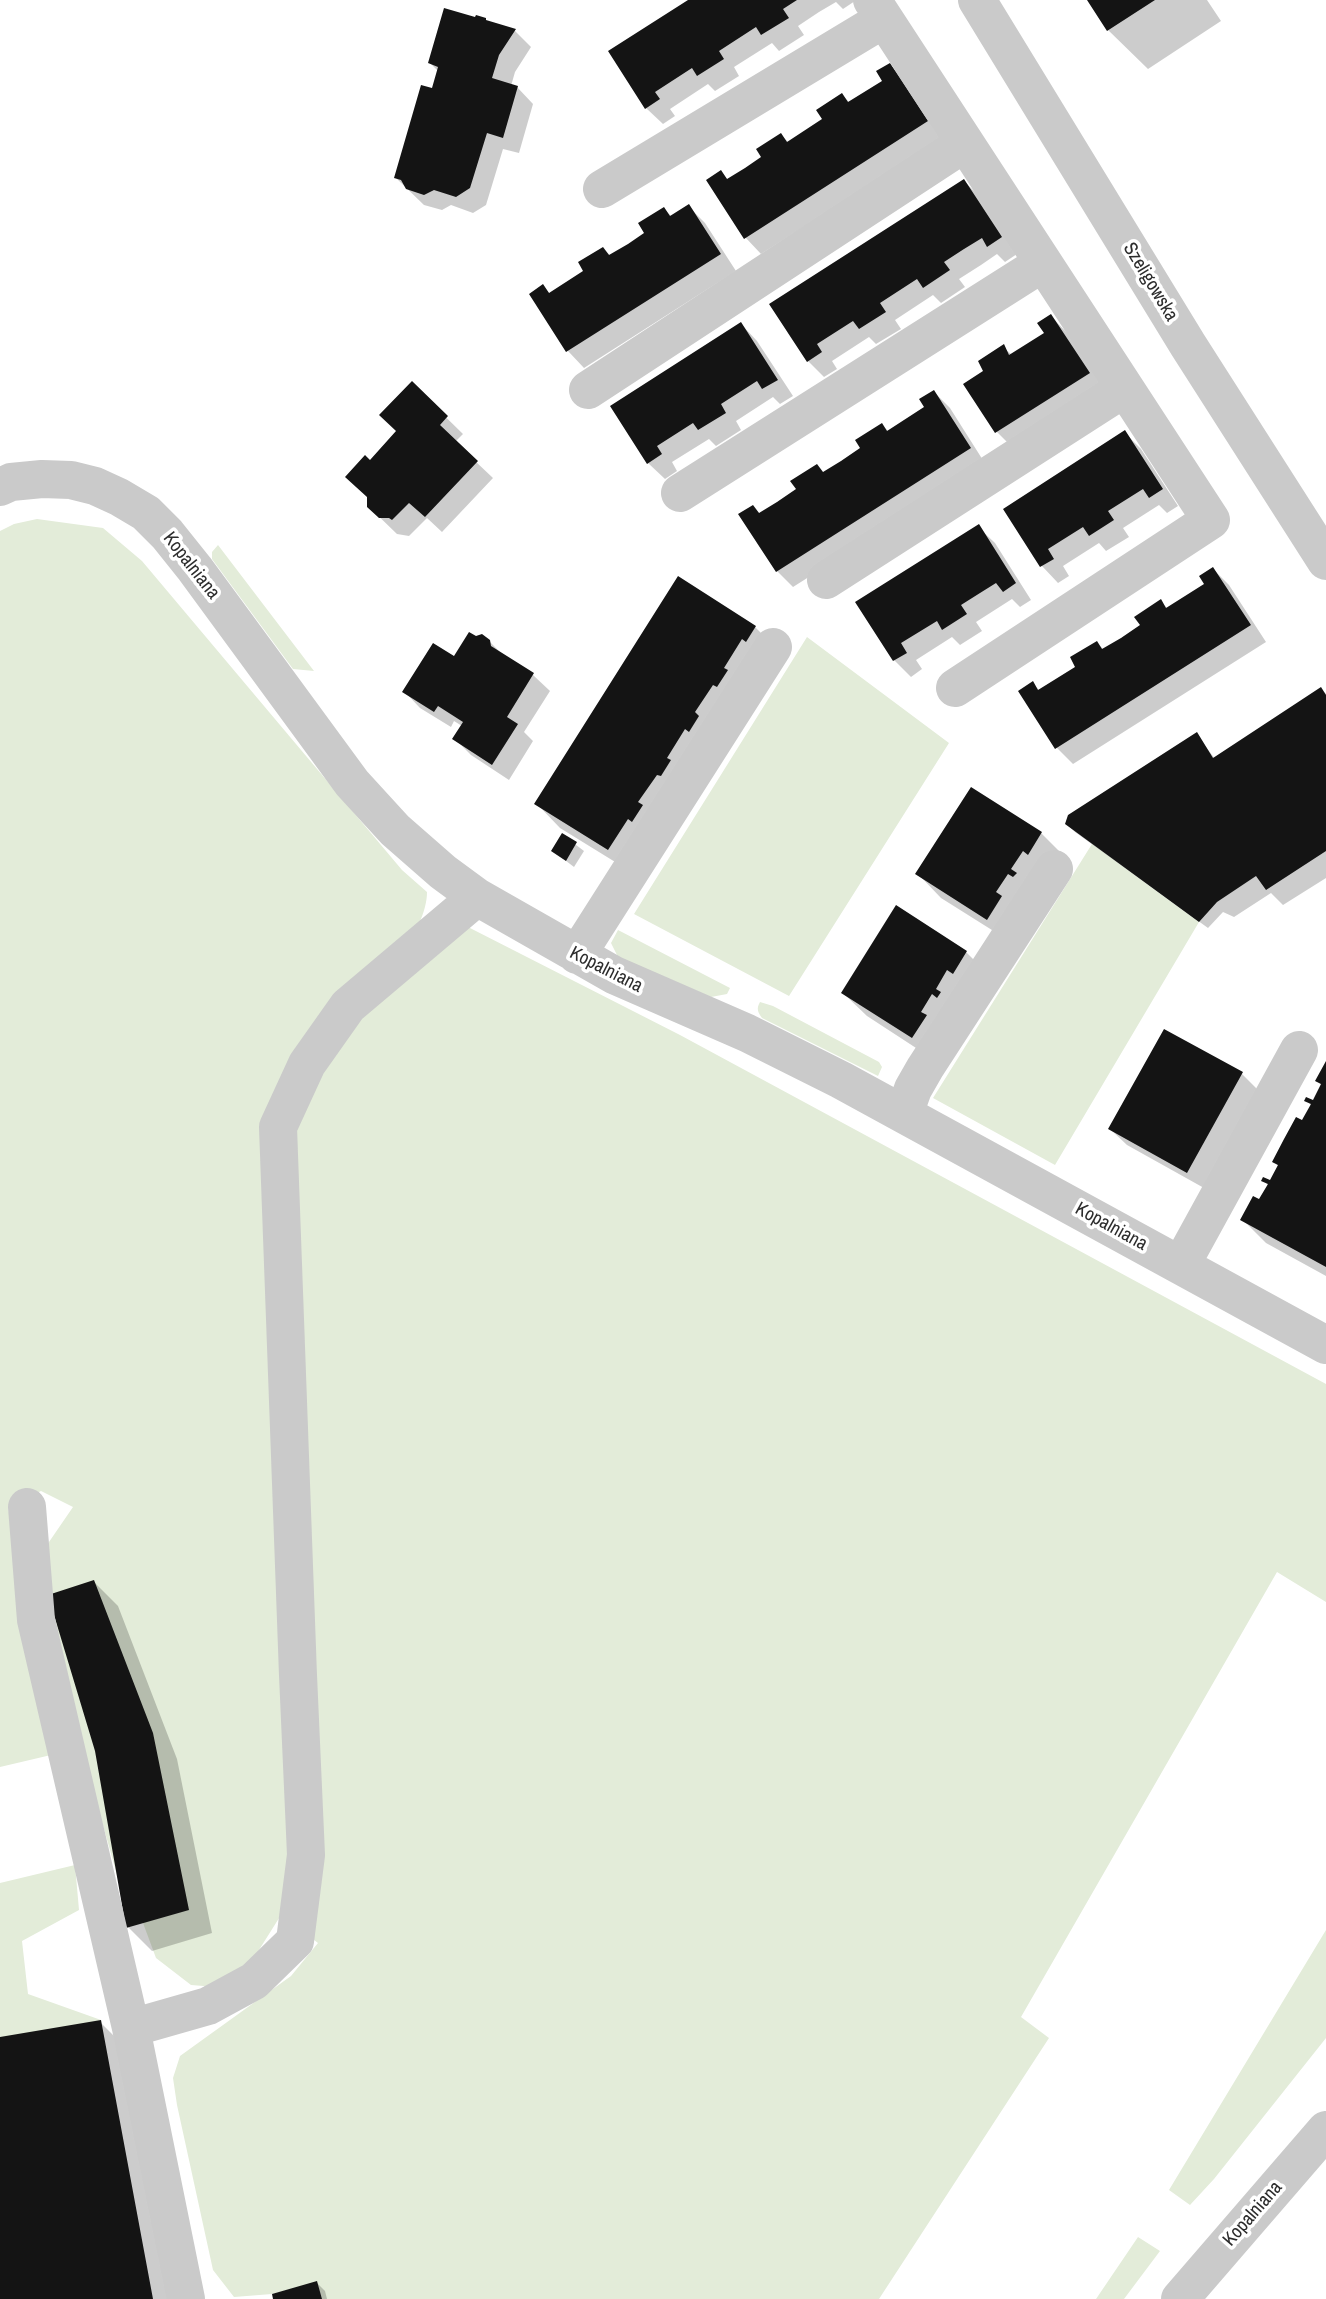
<!DOCTYPE html>
<style>
body{margin:0}
canvas{display:block;background:#fff}
</style>
<canvas width="1326" height="2299"></canvas>
<script>
const ctx = document.querySelector('canvas').getContext('2d');
ctx.lineJoin = 'round';
function paint(path, color) { ctx.fillStyle = color; ctx.fill(path, 'evenodd'); }
function stroke(path, color, width, dash) { ctx.strokeStyle = color; ctx.lineWidth = width; ctx.lineCap = dash ? 'butt' : 'round'; ctx.setLineDash(dash || []); ctx.stroke(path); }
function write(font, color, halo, rows, align = 'center') {
  ctx.font = font + ' "Archivo Narrow",sans-serif'; ctx.lineWidth = 7; ctx.setLineDash([]); ctx.textBaseline = 'middle'; ctx.strokeStyle = halo; ctx.fillStyle = color; for (const [text, x, y, turn = 0] of rows) {
    ctx.save(); ctx.translate(x, y); ctx.rotate((+turn || 0) * Math.PI / 180); ctx.textAlign = isNaN(turn) ? turn : align; if (halo) ctx.strokeText(text, 0, 0); ctx.fillText(text, 0, 0); ctx.restore();
  }
}
const green = new Path2D(`
 M37,519L103,528L142,561L402,870L427,892C427,931 379,984 357,1017L468,927L680,1035L1326,1384V1602L1277,1572L1021,2017L1049,2038L879,2299H322L317,2282L272,2294L234,2297L213,2270L177,2105L173,2078L180,2056L291,1976L318,1943L281,1915L252,1961L216,1987L191,1985L156,1958L143,1923L119,1882L74,1723L48,1595L49,1542L73,1507L41,1491L8,1507L51,1755L0,1767V531L14,524Z
 M218,545L314,671L293,669L212,559V552Z
 M807,637L949,743L789,996L634,914Z
 M1092,844L1199,922L1055,1165L933,1098Z
 M618,930L730,988L727,994L711,997L618,957L611,943Z
 M760,1002L773,1006L879,1062L882,1067L878,1076L762,1018C758,1012 756,1009 760,1002Z
 M75,1865L79,1910L22,1941L28,1994L101,2020L0,2299V1883Z
 M1326,1930V2038L1214,2179L1190,2205L1169,2190Z
 M1138,2237L1160,2251L1124,2299H1096Z`);
const shadow = new Path2D(`
 M691,0H854L855,1L843,9L836,2L819,12L798,26L804,35L779,51L772,43L734,67L739,76L715,91L708,84L670,109L675,116L663,124L646,108Z
 M1089,0H1207L1221,21L1148,69L1108,30Z
 M489,23L515,31L531,47L515,72L511,86L517,87L533,104L519,153L503,149L486,205L473,213L451,205L442,210L424,205L396,178L433,90L438,71L430,63Z
 M890,65L906,81L943,138L761,254L745,237L721,172L728,180L763,158L781,135L789,143L824,120L842,95L850,103L885,81Z
 M964,181L980,197L1017,254L1005,262L997,254L981,265L959,279L965,287L941,303L933,295L895,320L901,329L876,344L869,337L832,361L837,369L824,377L808,361L772,304Z
 M689,207L705,223L736,271L584,368L568,351L531,294L543,286L550,294L586,272L603,249L611,256L647,233L664,209L672,217Z
 M1051,316L1067,333L1105,390L1013,448L997,432L986,371L1003,347L1012,355L1046,333Z
 M741,324L757,341L793,396L780,404L773,397L736,421L741,430L716,446L709,439L672,462L677,471L665,479L648,463L612,406Z
 M412,384L463,434L455,442L493,478L442,532L427,518L409,536L397,534L368,506L370,462L398,432Z
 M934,392L950,408L986,465L793,587L777,571L753,507L760,514L863,448L882,425L889,432L927,408Z
 M1125,433L1141,449L1178,506L1167,513L1159,505L1123,528L1129,537L1106,551L1099,543L1063,566L1069,576L1058,583L1042,566L1005,509Z
 M978,527L995,543L1031,600L1020,607L1012,599L976,622L982,631L960,645L952,637L916,660L922,669L911,677L894,660L858,602Z
 M1213,569L1229,585L1266,642L1073,764L1057,748L1021,691L1033,684L1040,691L1078,668L1097,643L1104,650L1143,625L1161,602L1168,609L1206,585Z
 M755,627L779,651L633,873L560,828L537,804Z
 M489,641L503,655L533,675L550,691L524,732L533,741L509,780L471,755L454,738L462,726L454,721L451,727L420,708L404,691L455,658Z
 M1321,689L1326,694V878L1283,905L1271,893L1234,917L1223,912L1208,928L1075,832L1067,824L1197,735L1215,759Z
 M1041,833L1065,857L1011,942L941,898L918,874Z
 M563,835L584,851L574,867L553,851Z
 M966,952L990,976L936,1061L867,1016L843,993Z
 M1165,1031L1242,1074L1258,1090L1204,1188L1127,1145L1110,1129Z
 M1326,1064V1276L1266,1243L1242,1219L1260,1201L1269,1186L1263,1180L1270,1182L1279,1167L1274,1161L1303,1123L1312,1106L1307,1101L1313,1103L1323,1086L1317,1081Z
 M94,1582L118,1606L177,1759L212,1933L152,1951L128,1927Z
 M100,2022L130,2052L176,2299H0V2039Z
 M317,2283L325,2291L327,2299H275Z`);
const building = new Path2D(`
 M688,0H797L783,9L789,18L761,35L756,27L719,51L724,59L697,76L692,68L655,92L660,99L645,109L608,51Z
 M1087,0H1155L1107,31Z
 M444,8L475,17L476,15L486,18V20L516,29L499,55L492,78L518,86L503,138L487,133L470,188L456,197L434,190L424,195L406,189L401,180L394,178L421,85L432,88L438,67L428,63Z
 M890,63L928,121L744,239L706,180L721,170L727,179L745,168L761,157L756,149L781,133L787,142L822,119L816,110L842,93L848,102L882,81L876,71Z
 M964,179L1002,237L987,247L982,238L964,249L944,262L950,270L923,288L917,279L880,303L886,312L859,329L853,321L817,344L822,352L807,362L769,304Z
 M689,204L721,254L566,352L529,294L543,284L549,293L583,271L578,262L603,247L609,255L628,244L644,233L638,223L664,207L670,216Z
 M1051,314L1090,373L995,433L963,384L983,371L978,361L1004,344L1009,355L1044,333L1037,323Z
 M741,322L778,380L762,389L757,381L721,404L726,413L698,430L693,423L657,446L662,454L647,464L610,406Z
 M412,381L448,416L440,425L478,461L425,517L409,503L392,520L389,518H379L367,507V497L345,477L365,455L370,460L396,431L379,415Z
 M934,390L971,448L776,572L738,514L753,505L759,513L777,502L796,489L790,481L817,464L823,472L841,461L860,448L855,440L882,423L887,431L924,407L919,399Z
 M1125,430L1163,489L1149,498L1143,489L1108,511L1114,520L1089,536L1083,527L1048,549L1054,559L1040,567L1003,509Z
 M979,524L1016,583L1003,592L996,583L980,593L961,605L967,614L942,630L937,621L901,643L907,653L893,661L855,602Z
 M1213,567L1251,625L1055,749L1018,691L1033,681L1038,690L1075,667L1070,657L1097,641L1102,649L1121,638L1140,625L1134,617L1161,599L1166,608L1204,584L1199,576Z
 M678,576L756,626L746,642L742,639L724,668L728,670L717,687L713,685L695,712L699,716L689,732L685,729L667,758L671,760L661,776L657,775L638,802L643,805L632,822L628,819L608,850L534,804Z
 M469,632L476,636L482,634L490,640L491,646L534,673L507,717L518,724L492,765L452,739L463,722L438,706L434,712L402,692L433,643L454,656Z
 M1321,687L1326,695V851L1266,890L1256,876L1217,902L1199,922L1065,824L1068,815L1197,732L1213,758Z
 M971,787L1042,832L1028,855L1023,851L1011,869L1017,873L1013,877L1008,874L996,892L1002,896L987,920L915,874Z
 M562,833L577,842L566,861L551,851Z
 M896,905L967,951L953,974L947,970L936,989L941,992L937,998L932,994L921,1012L927,1015L912,1038L841,993Z
 M1164,1029L1243,1072L1187,1173L1108,1129Z
 M1326,1061V1267L1240,1220L1253,1196L1259,1199L1268,1184L1261,1181L1263,1177L1270,1180L1278,1165L1272,1162L1284,1139L1296,1117L1302,1120L1311,1104L1304,1101L1306,1097L1313,1100L1321,1084L1315,1081Z
 M94,1580L153,1733L189,1910L126,1928L95,1751L48,1595Z
 M101,2020L153,2299H0V2037Z
 M317,2281L322,2299H273L272,2294Z`);
const minor = new Path2D(`
 M872,0L1211,520L955,688
 M977,0L1188,345L1326,561
 M602,189L884,19
 M588,390L965,143
 M0,487L11,482L42,479L71,480L95,486L119,497L146,513L167,534L195,569L352,783L395,830L443,872L477,897L614,975L747,1033L841,1080L1326,1345
 M680,493L1043,263
 M826,580L1125,388
 M577,955L773,647
 M904,1114L913,1089L925,1068L1054,869
 M1181,1265L1299,1050
 M27,1507L36,1620L131,2028L208,2006L254,1981L295,1941L306,1855L298,1675L278,1127L307,1064L348,1006L477,897
 M131,2028L186,2299
 M1180,2299L1326,2130`);
const streetNames = [
 ["Szeligowska",1150,282,59],
 ["Kopalniana",191,566,52],
 ["Kopalniana",606,970,27],
 ["Kopalniana",1111,1227,29],
 ["Kopalniana",1253,2214,-49]
];
paint(green, '#e3ecd9');
paint(shadow, '#0003');
paint(building, '#141414');
stroke(minor, '#cacaca', 38);
write('19px', '#2d2d2d', '#fff', streetNames);
</script>
